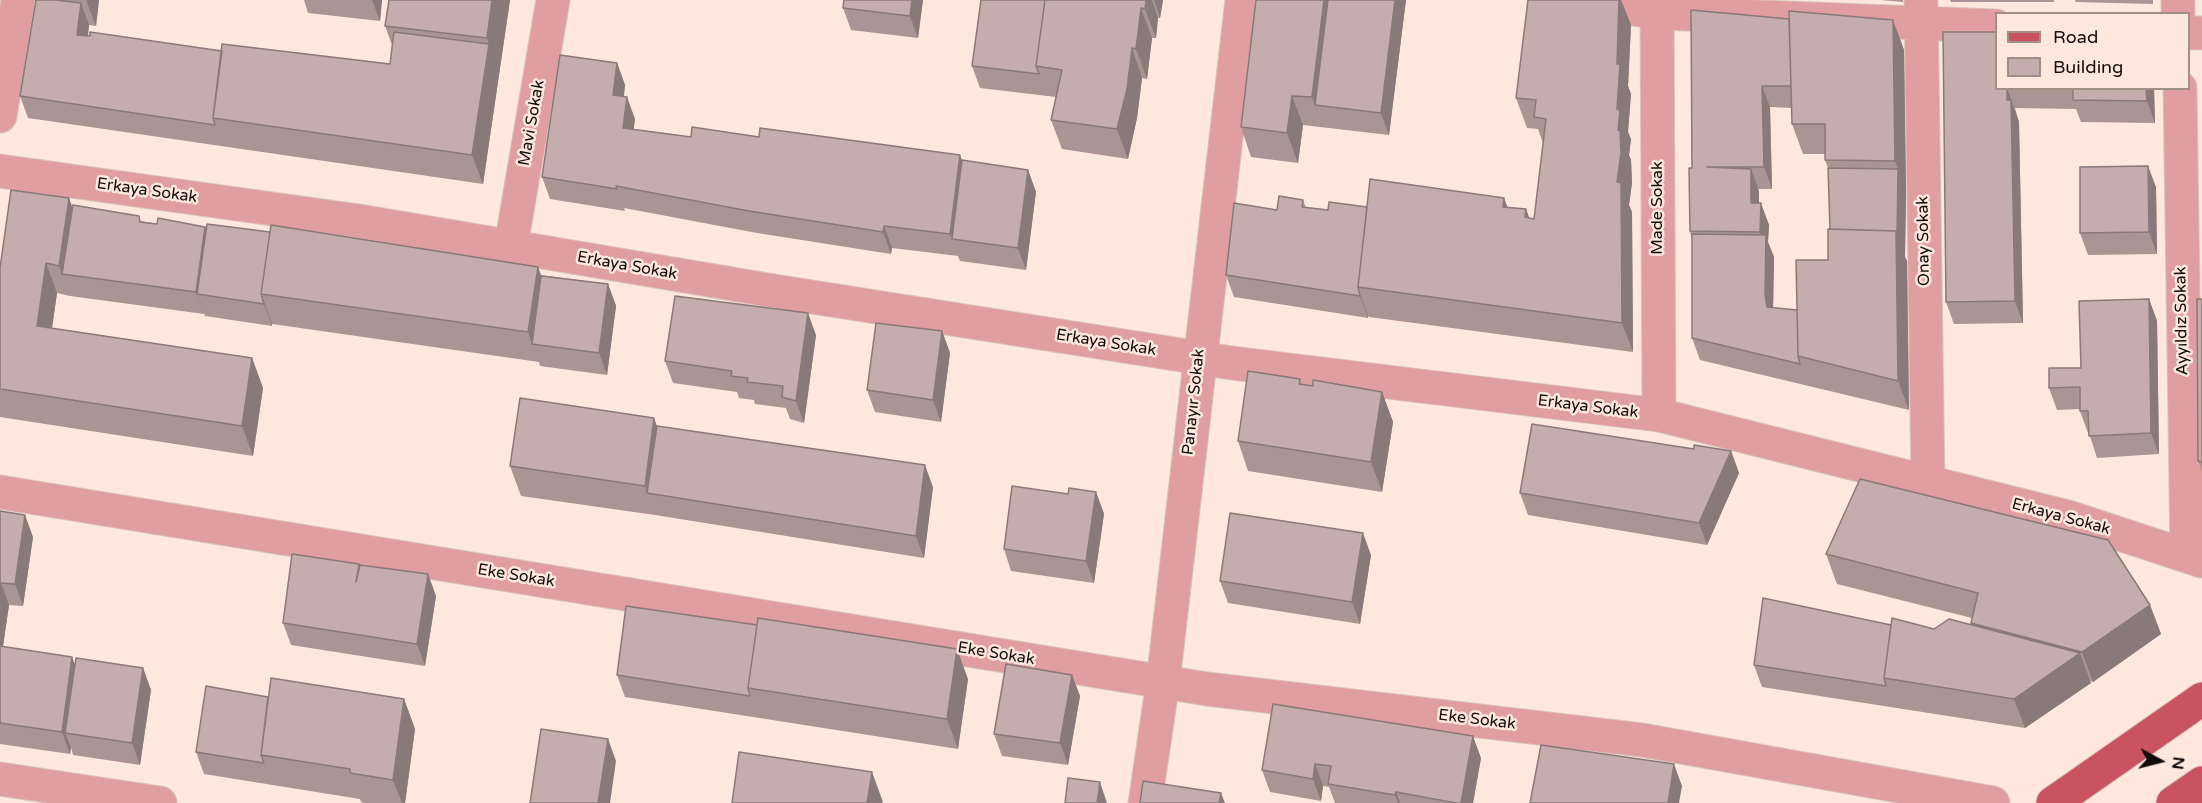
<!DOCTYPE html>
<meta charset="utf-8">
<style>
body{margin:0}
#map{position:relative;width:2202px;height:803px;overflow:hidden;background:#fee8de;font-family:"Varela Round",sans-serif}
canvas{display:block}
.legend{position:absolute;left:1995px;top:12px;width:195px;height:78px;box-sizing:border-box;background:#fee8de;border:2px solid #a09088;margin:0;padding:8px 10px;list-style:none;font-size:18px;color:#120b08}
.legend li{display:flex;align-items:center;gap:12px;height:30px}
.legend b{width:30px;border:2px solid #a09088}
.north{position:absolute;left:2130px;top:731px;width:60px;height:60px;-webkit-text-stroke:4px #fee8de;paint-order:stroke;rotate:97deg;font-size:16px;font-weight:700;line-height:24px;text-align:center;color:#120b08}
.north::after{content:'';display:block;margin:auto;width:21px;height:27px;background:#120b08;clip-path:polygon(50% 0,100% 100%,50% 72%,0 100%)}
</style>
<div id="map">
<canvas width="2202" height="803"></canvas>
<ul class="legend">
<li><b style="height:8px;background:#c95360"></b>Road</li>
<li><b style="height:16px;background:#c4adac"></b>Building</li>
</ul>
<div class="north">N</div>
</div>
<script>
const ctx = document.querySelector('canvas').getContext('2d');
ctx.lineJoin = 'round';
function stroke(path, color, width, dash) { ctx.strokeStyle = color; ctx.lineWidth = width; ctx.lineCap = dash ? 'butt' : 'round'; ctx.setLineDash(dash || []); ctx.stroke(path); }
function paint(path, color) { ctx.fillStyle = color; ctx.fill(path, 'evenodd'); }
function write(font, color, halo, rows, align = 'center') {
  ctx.font = font + ' "Varela Round",sans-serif'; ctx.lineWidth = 5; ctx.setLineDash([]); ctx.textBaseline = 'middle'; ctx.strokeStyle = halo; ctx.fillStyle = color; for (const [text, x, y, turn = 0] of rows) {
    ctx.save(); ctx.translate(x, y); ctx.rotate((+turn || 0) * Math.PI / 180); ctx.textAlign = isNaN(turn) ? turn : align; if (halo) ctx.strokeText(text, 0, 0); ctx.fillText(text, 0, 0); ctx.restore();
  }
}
const minor = new Path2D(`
 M1578,0L1658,13L1996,26
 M1657,0L1659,415
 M1921,0L1928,482
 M2178,0V14
 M2188,33H2202
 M2180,88L2187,554
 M0,116L18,0
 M0,171L359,221L774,291L1232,363L1659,415L2068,517L2202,561
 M511,246L553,0
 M0,492L1207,689L1642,740L1993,803
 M0,779L160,803
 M1145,803L1163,682L1242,0`);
const primary = new Path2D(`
 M2053,803L2202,699
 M2173,803L2202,783`);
const wall = new Path2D(`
 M36,0H99L96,26L89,25L88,36L222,51L390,64L392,45L385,26L389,0H510L483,184L28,118L20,96Z
 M304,0H382L380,21L308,13Z
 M844,0H923L918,38L851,30L843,8Z
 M981,0H1163L1160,18H1158L1156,38H1152L1147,79L1142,78L1137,118L1128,159L1062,149L1051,120L1056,97L980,88L972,66Z
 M1256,0H1406L1389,135L1303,125L1298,163L1251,157L1241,127Z
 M1528,0H1621L1631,25L1628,86L1631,94L1628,132L1631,139L1629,155L1631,160L1632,183L1629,205L1632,212L1633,352L1369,317L1368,316V318L1234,297L1226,275L1277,210L1303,200L1306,208L1328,210L1504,198L1507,207L1526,209L1529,218L1534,219L1543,143L1538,129L1527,128L1516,98Z
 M1881,0H1903V2Z
 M1950,0H2054V2H1951Z
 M2075,0H2153V4L2076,2Z
 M1789,19L1893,20L1904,50L1906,191L1905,257L1907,261L1909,410L1700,360L1692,338V239L1690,231L1692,168ZM1770,107L1792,108V124L1803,154H1825V160L1828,168L1830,229L1828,260L1797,310L1773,308L1774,257L1768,242L1769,225L1759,203L1758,189H1772Z
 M617,63L625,85L624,96L635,119L633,130L691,137H759L1028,170L1036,192L1026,270L960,261L958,256L892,248L891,254L757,233L624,208L625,211L550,199L542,177Z
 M1996,88H2154L2155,123L2081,122L2076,109L2015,108L2019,122L2023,323L1954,324L1946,302Z
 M2156,187L2157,254L2088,255L2080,233Z
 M72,208L157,224L205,227L206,230L608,284L616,306L607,375L540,366L539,362L272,324V326L205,316L204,313V314L70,296L57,293L52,328L252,358L263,388L253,456L0,417V268Z
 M2149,299L2157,321L2159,454L2097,458L2089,433H2088L2080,411V409L2057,410L2049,388L2081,368Z
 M2202,299V471L2198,461Z
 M942,331L950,353L941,422L875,412L867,390Z
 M816,335L804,423L790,419L786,408L755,404L754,400L739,398L737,392L673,383L665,361Z
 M1300,379L1302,384L1313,386L1382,392L1393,422L1382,492L1248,471L1238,441Z
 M657,426L933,487L924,558L655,515L521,496L510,466Z
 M1694,449L1731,451L1739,473L1707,545L1528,515L1520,493Z
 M1096,492L1104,514L1094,583L1011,571L1004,549L1068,494Z
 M0,511L33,537L23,606L9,605L3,646L75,664L143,668L151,690L140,765L73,755L71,747L70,754L0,744Z
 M1826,554L2150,605L2161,634L2093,682L2090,681L2091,683L2025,728L1762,687L1754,665L1891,625L1934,629L1971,625V623L1972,618L1837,584Z
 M1371,555L1360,624L1228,603L1220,581Z
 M359,564L360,566L428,574L436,596L425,666L291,645L283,623Z
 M757,625L968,679L958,749L625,697L617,675Z
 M1072,675L1080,696L1068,765L1002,756L994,734Z
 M268,697L404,699L415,729L405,803H364L361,802L360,799L204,774L196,752Z
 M1273,704L1481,758L1473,803H1335L1329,787L1323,786L1321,801L1270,792L1262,770Z`);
const shadedWall = new Path2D(`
 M86,0H99L96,26Z
 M372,0H382L380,21Z
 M492,0H510L483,184L472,155L489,44L487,38Z
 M912,0H923L918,38L910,16Z
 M1146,0H1152L1158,18L1156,38L1145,9Z
 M1154,0H1163L1160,18Z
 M1324,0H1338L1315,105L1323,127L1312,97Z
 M1395,0H1406L1389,135L1381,113Z
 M1619,0H1621L1631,25L1628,86L1631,94L1628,132L1631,139L1629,155L1631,160L1632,183L1629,205L1632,212L1633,352L1622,323L1617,182L1618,130L1617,109V64Z
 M81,3L89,25L85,57L77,35Z
 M1141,8L1152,38L1147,79L1136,49Z
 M1893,20L1904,50L1906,191L1895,161Z
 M1132,48L1142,78L1137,118L1128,159L1117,129Z
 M617,63L625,85L621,117L613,95Z
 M1762,86L1770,107L1772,189L1764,167Z
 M2007,88L2019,122L2023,323L2015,301Z
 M2146,88H2154L2155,123L2147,101Z
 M1292,96L1303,125L1298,163L1287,133Z
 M627,97L635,119L631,150L623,128Z
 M960,155L968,177L952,239L950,234Z
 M2148,166L2156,187L2157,254L2149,232Z
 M1751,169L1759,191V224L1751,203Z
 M1898,169L1906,191L1905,257L1907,261L1909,410L1898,381L1896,231Z
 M1028,170L1036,192L1026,270L1018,248Z
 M69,198L80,228L62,274L59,266Z
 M1504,198L1515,228L1503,207Z
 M1761,203L1769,225L1768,242L1774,257L1773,315L1767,307L1765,294V247L1760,232Z
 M1526,209L1537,239L1525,217Z
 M884,226L892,248L891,254L883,232Z
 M205,227L213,249L197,294L204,314L196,292Z
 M46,263L57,293L48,356L37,326Z
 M538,267L549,296L532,344L528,332Z
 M608,284L616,306L607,375L599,353Z
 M1360,294L1368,316V318L1360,296Z
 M2149,299L2157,321L2159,454L2151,433Z
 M264,302L272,324V326L264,304Z
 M808,313L816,335L804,423L796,401Z
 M942,331L950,353L941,422L933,400Z
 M252,358L263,388L253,456L242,426Z
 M1382,392L1393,422L1382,492L1371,462Z
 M654,418L665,448L647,493L645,486Z
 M1731,451L1739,473L1707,545L1699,523Z
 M925,465L933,487L924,558L916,536Z
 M1096,492L1104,514L1094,583L1086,561Z
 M25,515L33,537L23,606L15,584Z
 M1363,533L1371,555L1360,624L1352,602Z
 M428,574L436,596L425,666L417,644Z
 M1,583L9,605L0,667V592Z
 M2150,605L2161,634L2093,682L2082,652Z
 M957,649L968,679L958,749L947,719Z
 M2080,653L2091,683L2025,728L2014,699Z
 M72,657L80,679L65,733L71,747L70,754L62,732Z
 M143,668L151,690L140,765L132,743Z
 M1072,675L1080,696L1068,765L1060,743Z
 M404,699L415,729L405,803H402L393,780Z
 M1473,736L1481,758L1473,803H1461Z
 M608,739L616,761L610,803H598Z
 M1315,764L1323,786L1321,801L1313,779Z
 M1674,764L1682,786L1679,803H1668Z
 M872,772L883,802L882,803H867Z
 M1100,782L1107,803H1097Z
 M1396,792L1400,803H1398L1395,795Z
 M1221,793L1225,803H1219Z`);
const building = new Path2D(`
 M36,0H56L81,3L77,35L90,36V32L222,51L213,118L215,125L20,96Z
 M389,0H492L487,38L385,26Z
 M844,0H912L910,16L843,8Z
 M981,0H1045L1036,66L1039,74L972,66Z
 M1045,0H1146L1145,9L1141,8L1136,49L1132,48L1127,89L1117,129L1051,120L1062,70L1036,66Z
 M1256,0H1324L1312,97L1292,96L1287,133L1241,127Z
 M1328,0H1395L1381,113L1315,105Z
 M1528,0H1619L1617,64H1620L1617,109L1620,110L1618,130L1620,131L1621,153L1617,182L1621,183L1622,323L1358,287L1370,179L1504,198L1503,207L1526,209L1525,217L1534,219L1546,119L1534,117L1536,100L1516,98Z
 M1691,10L1789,19L1791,86H1762L1764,167H1707L1751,169V203H1761L1760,232L1690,231L1689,168H1692Z
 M1789,11L1893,20L1895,161L1825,160V124H1792Z
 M394,32L489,44L472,155L213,118L222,44L390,64Z
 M1943,32H1996V88H2007V100H2011L2015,301L1946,302Z
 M560,55L617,63L613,95L627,97L623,128L691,137L692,127L759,137L760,128L960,155L950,234L884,226L883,232L749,211L616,186L617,189L542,177Z
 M2073,88H2146L2147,101L2073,100Z
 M962,160L1028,170L1018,248L952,239Z
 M2148,166L2149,232L2080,233V167Z
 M1828,168L1898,169L1897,235L1896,231L1830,229Z
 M11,190L69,198L59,266L46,263L37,326L252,358L242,426L0,389V268Z
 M1279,196L1303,200L1302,207L1328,210L1329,202L1367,207L1358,287L1360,296L1226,275L1234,203L1277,210Z
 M73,205L139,216L140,222L157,224L158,218L205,227L196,292L62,274Z
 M207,224L270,232L261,294L264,304L197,294Z
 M271,225L538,267L528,332L261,294Z
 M1828,229L1896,231L1898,381L1798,356L1796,260H1828Z
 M1692,234L1766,235L1765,294L1767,307L1797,310L1798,356L1800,364L1692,338Z
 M541,276L608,284L599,353L532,344Z
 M675,296L808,313L796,401L782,397L783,386L747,382L748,378L731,376L732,371L665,361Z
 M2149,299L2151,433L2089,436L2088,411H2080V387L2049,388V368H2081L2079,301Z
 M2197,299H2202V462L2198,461Z
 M876,323L942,331L933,400L867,390Z
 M1248,371L1300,379L1299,384L1313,386V380L1382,392L1371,462L1238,441Z
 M520,398L654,418L645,486L510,466Z
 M1532,424L1694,449V445L1731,451L1699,523L1520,493Z
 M657,426L925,465L916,536L647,493Z
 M1860,479L2108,540L2150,605L2082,652L1971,623L1978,593L1826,554Z
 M1012,486L1068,494L1069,488L1096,492L1086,561L1004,549Z
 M0,511L25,515L15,584L1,583L0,592Z
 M1230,513L1363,533L1352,602L1220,581Z
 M292,554L359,564L356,582L360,565L428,574L417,644L283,623Z
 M1763,598L1891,625L1884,678L1886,686L1754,665Z
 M626,606L757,625L748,688L750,696L617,675Z
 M758,618L957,649L947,719L748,688Z
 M1892,618L1934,629L1949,619L2080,653L2014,699L1884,678Z
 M0,646L72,657L62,732L0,723Z
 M76,658L143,668L132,743L65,733Z
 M1006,664L1072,675L1060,743L994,734Z
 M271,678L404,699L393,780L350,773V769L261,755Z
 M206,686L268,697L261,755L264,763L196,752Z
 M1273,704L1473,736L1461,803H1456L1396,792L1395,795L1328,784L1331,766L1315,764L1313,779L1262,770Z
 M541,729L608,739L598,803H530Z
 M1541,745L1674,764L1668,803H1530Z
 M739,752L872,772L867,803H732Z
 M1068,778L1100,782L1097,803H1065Z
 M1143,781L1221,793L1219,803H1140Z`);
const streetNames = [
 ["Mavi Sokak",532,123,-80],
 ["Erkaya Sokak",147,191,8],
 ["Made Sokak",1658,208,-90],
 ["Onay Sokak",1924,241,-91],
 ["Erkaya Sokak",627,266,10],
 ["Ayyıldız Sokak",2182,321,-91],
 ["Erkaya Sokak",1106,343,9],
 ["Panayır Sokak",1194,402,-84],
 ["Erkaya Sokak",1588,407,7],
 ["Erkaya Sokak",2061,517,15],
 ["Eke Sokak",516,576,9],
 ["Eke Sokak",996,654,9],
 ["Eke Sokak",1477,720,7]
];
stroke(minor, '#d8c5bc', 35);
stroke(primary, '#d8c5bc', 35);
stroke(minor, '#e09ea1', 33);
stroke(primary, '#c95360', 33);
paint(wall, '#a99594');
paint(shadedWall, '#897978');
paint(building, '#c4adac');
stroke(building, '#897978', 1.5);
write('16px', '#120b08', '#fee8de', streetNames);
</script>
